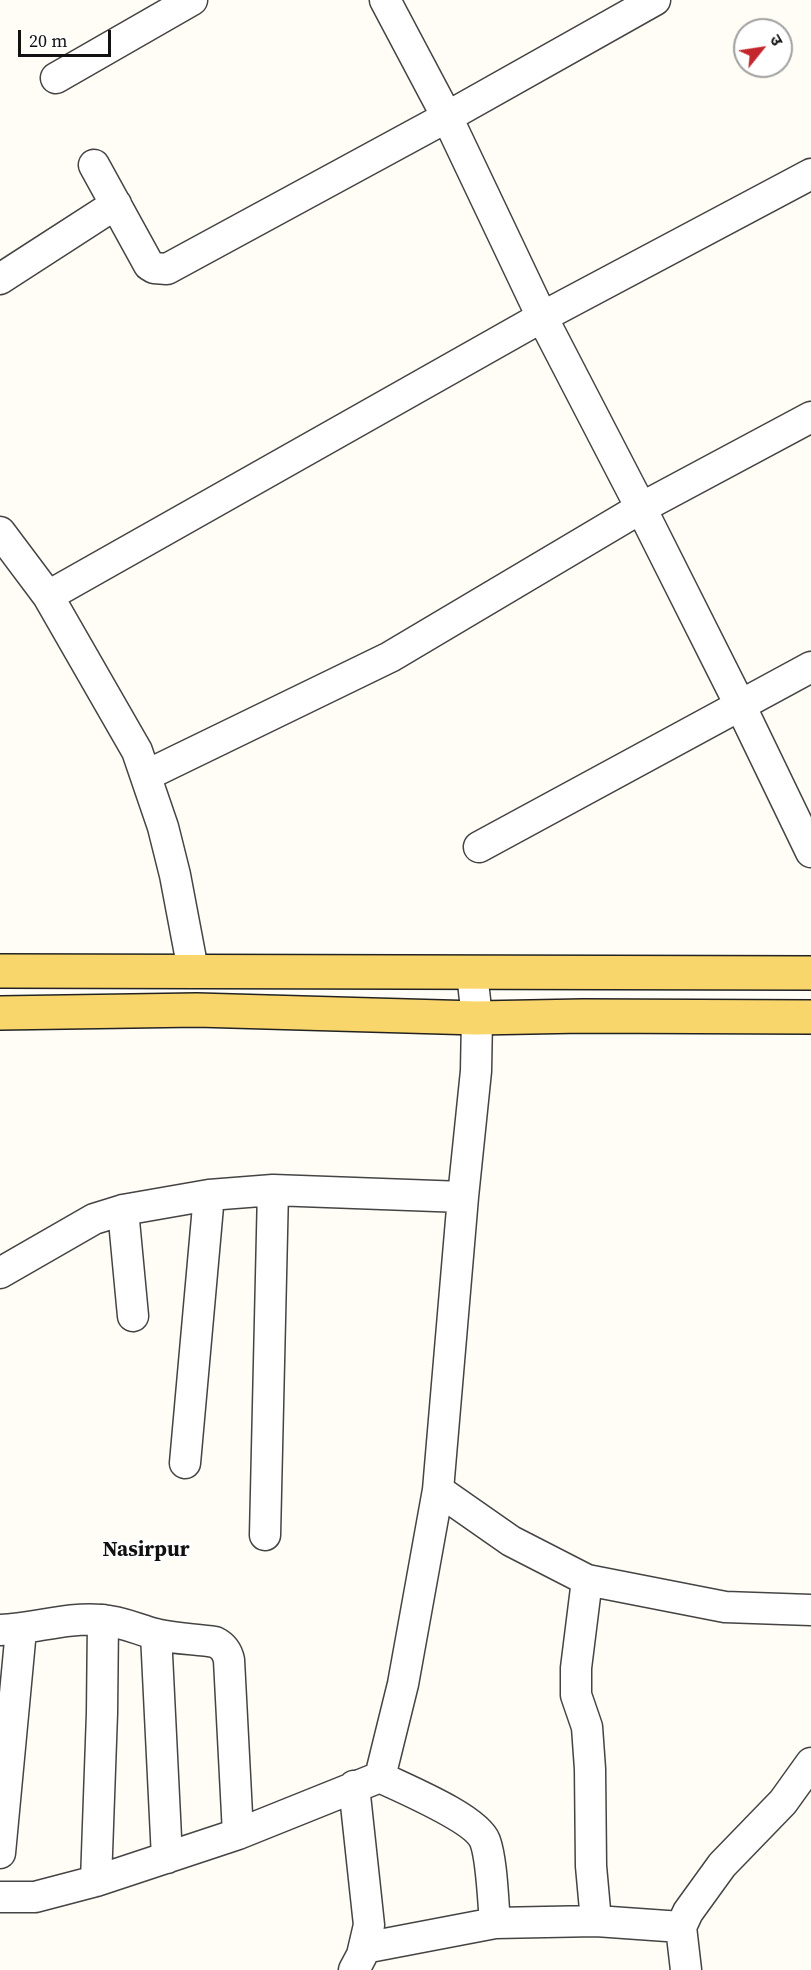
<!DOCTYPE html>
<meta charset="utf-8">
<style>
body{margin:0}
#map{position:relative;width:811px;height:1970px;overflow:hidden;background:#fffdf5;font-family:"Source Serif 4","Noto Sans Devanagari",serif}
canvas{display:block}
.north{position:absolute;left:733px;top:18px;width:60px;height:60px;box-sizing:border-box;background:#fff;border:2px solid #a0a0a0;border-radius:50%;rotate:60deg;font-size:16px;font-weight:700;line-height:24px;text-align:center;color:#111}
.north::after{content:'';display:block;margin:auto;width:21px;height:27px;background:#c4262e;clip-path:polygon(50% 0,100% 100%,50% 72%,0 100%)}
.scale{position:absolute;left:18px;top:30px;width:93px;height:27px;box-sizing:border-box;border:3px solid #111;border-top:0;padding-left:8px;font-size:18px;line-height:21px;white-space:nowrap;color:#111;-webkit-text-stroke:4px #fff;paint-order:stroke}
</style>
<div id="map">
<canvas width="811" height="1970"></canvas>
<div class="north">उ</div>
<div class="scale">20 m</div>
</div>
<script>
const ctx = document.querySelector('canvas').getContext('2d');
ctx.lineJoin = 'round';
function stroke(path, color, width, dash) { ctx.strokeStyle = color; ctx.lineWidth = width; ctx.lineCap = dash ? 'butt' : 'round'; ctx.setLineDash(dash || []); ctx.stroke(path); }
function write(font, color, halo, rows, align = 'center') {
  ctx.font = font + ' "Source Serif 4",serif'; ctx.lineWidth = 6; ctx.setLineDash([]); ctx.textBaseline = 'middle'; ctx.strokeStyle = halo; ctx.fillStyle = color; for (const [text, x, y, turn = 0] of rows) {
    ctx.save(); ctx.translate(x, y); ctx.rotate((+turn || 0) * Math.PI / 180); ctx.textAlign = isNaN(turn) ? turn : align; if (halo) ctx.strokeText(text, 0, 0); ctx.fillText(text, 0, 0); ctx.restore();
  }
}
const minor = new Path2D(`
 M385,0L447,117L542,317L641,508L741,707L811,852
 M56,78L192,0
 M94,165L149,265L154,268L167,269L447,117L655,0
 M0,279L116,204
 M0,532L48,596L137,751L163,827L175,875L193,970
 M48,596L542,317L811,174
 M147,775L390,657L641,508L811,417
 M479,847L811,667
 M123,1210L133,1316
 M0,1273L94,1219L123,1210L209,1195L273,1190L463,1197
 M185,1463L209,1195
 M438,1490L511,1541L587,1580L725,1607L811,1610
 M265,1535L273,1190
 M587,1580L576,1668V1695L587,1727L590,1769L591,1866L596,1921
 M0,1630C34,1629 66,1617 101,1620C120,1621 137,1629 155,1634C174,1639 196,1639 215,1642C223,1646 227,1651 229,1660L238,1834
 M156,1634L167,1858
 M380,1777C404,1789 476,1818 485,1841C492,1860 493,1901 495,1923L596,1921L681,1927
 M354,1786L369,1925L362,1955L354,1970
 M0,1853L21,1630
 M96,1881L102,1713L103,1620
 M0,1897H35L96,1881L238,1834L380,1777L403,1684L438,1490L463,1197L476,1071L477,1018L472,973
 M364,1948L495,1923
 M686,1970L681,1927L688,1912L722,1865L783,1802L811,1763`);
const major = new Path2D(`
 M0,971L811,973
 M0,1013L197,1010L477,1018L583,1016L811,1017`);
const quarterNames = [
 ["Nasirpur",146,1551]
];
stroke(minor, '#444', 33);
stroke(major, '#222', 36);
stroke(minor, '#fff', 30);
stroke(major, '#f9d66b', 33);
write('bold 21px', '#111', '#fff', quarterNames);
</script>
